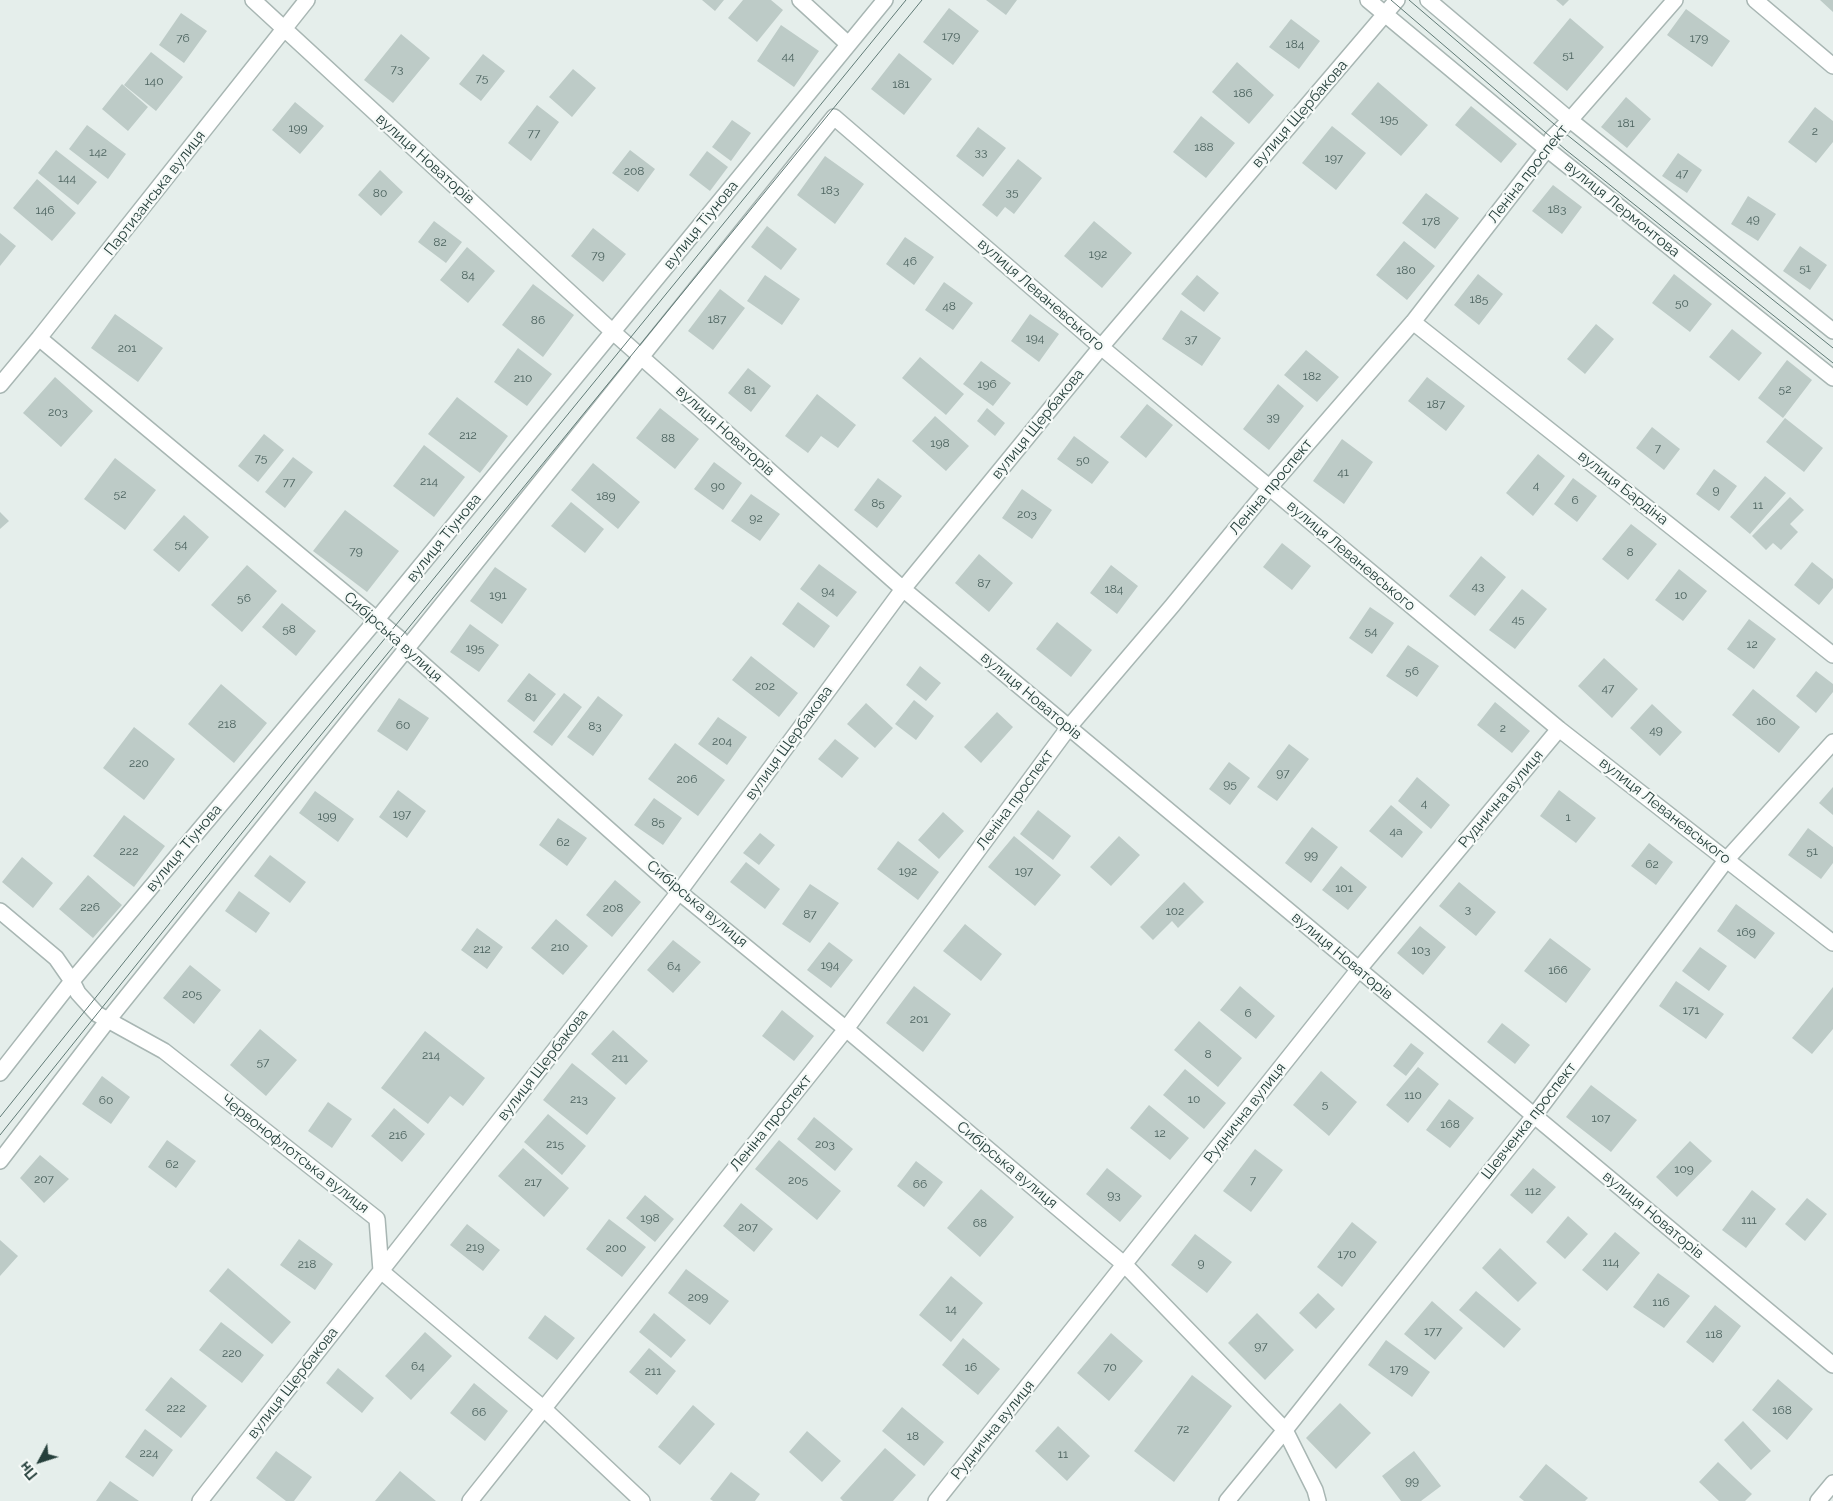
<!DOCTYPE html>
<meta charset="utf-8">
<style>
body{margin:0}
#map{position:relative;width:1833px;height:1501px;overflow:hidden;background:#e5eeeb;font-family:Raleway,sans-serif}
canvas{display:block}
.north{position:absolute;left:15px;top:1436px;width:50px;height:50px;-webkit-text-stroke:4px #f6faf8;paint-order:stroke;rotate:230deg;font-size:14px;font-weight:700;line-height:20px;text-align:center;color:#253f3b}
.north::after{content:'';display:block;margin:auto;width:18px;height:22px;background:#253f3b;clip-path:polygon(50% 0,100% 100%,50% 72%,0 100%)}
</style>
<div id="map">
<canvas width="1833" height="1501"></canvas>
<div class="north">Пн</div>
</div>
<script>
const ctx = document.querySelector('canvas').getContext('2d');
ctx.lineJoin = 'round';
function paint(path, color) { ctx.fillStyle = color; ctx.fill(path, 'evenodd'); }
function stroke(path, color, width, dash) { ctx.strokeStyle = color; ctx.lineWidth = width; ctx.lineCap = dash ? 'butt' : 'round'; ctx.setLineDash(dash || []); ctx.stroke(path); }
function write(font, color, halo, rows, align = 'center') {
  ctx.font = font + ' Raleway,sans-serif'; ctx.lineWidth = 4.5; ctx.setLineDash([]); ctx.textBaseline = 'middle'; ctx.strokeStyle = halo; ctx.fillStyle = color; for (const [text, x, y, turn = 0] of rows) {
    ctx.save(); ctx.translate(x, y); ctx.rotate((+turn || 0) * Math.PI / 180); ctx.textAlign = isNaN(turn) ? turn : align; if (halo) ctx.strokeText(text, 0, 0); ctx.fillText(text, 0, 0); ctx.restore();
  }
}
const building = new Path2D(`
 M702,0H724L715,11Z
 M743,0H771L783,10L757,42L728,18Z
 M986,0H1017L1006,15Z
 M1556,0H1569L1563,6Z
 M1820,0H1833V12Z
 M949,8L979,31L953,65L923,42Z
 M1686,9L1730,41L1712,67L1667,35Z
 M181,13L207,31L184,63L159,45Z
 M1570,18L1604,47L1567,91L1533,63Z
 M1291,19L1320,41L1299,69L1269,47Z
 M781,25L819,51L794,87L757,61Z
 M401,34L430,58L393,103L364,80Z
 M151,52L183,77L156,111L124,85Z
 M899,53L932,79L904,115L871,89Z
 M483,54L505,71L481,101L459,84Z
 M1237,62L1274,95L1249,124L1212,92Z
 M573,69L596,88L572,117L549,97Z
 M1378,82L1428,125L1401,156L1351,114Z
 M122,84L148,107L128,131L102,109Z
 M1626,97L1651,119L1627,148L1601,127Z
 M295,102L324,126L300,154L272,130Z
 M537,105L559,122L531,161L508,143Z
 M1471,106L1517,144L1501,163L1455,125Z
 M1815,107L1833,121V142L1816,163L1788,142Z
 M1201,116L1235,143L1206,178L1173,152Z
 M732,120L751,133L731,161L712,147Z
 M87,125L126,154L108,179L69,149Z
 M1332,126L1366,153L1336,190L1302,163Z
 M978,127L1006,148L983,177L956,156Z
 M56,150L97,182L78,205L38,173Z
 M630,150L655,169L638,192L612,173Z
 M707,151L728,167L710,191L689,175Z
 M1678,153L1702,170L1687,193L1662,176Z
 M825,156L864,184L835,224L797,195Z
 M1018,159L1042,178L1014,214L1005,207L997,217L982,205Z
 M380,170L403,192L381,216L358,195Z
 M37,179L76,213L52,241L13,208Z
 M1553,185L1582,207L1562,234L1532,211Z
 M1426,193L1459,218L1435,249L1402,223Z
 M1748,196L1776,214L1758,241L1731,224Z
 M434,221L462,242L446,263L418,242Z
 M1094,221L1132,253L1102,288L1064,256Z
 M767,226L797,249L781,270L751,247Z
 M593,228L626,254L603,282L571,256Z
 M0,233L16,246L0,266Z
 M905,237L934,257L914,285L886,264Z
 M1404,241L1435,266L1407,300L1376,275Z
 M1800,246L1827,265L1810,290L1783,271Z
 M467,247L495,271L468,303L440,280Z
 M1478,274L1503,294L1479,325L1454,305Z
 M1674,274L1712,304L1690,332L1652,303Z
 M765,275L800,299L782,325L747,301Z
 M1197,275L1219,293L1204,312L1181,294Z
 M944,282L973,303L953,330L925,310Z
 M533,284L574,315L543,357L502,325Z
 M720,289L745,308L713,350L688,331Z
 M1181,310L1221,338L1202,366L1162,339Z
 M115,314L163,348L138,382L91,348Z
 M1030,314L1059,334L1039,362L1011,341Z
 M1596,324L1614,339L1585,374L1567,359Z
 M1732,329L1762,353L1739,381L1709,357Z
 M518,348L552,374L527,406L494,382Z
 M1306,350L1339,377L1317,402L1284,375Z
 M920,357L964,394L946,415L902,378Z
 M1787,360L1812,380L1783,418L1758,398Z
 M981,361L1011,383L993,406L963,384Z
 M748,368L771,386L751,412L728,393Z
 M55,377L93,411L61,447L23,413Z
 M1427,377L1465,406L1446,431L1408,401Z
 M1278,384L1304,406L1269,450L1243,429Z
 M817,394L856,425L838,448L821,436L808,453L785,436Z
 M457,397L508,436L480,473L428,434Z
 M1147,404L1173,425L1146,458L1120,437Z
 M660,408L699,439L675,469L636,438Z
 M987,408L1005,423L995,436L977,421Z
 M935,416L969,446L946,471L912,441Z
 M1785,418L1823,448L1804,472L1766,442Z
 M1652,427L1680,449L1664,470L1636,448Z
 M264,434L284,450L258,482L238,466Z
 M1074,436L1109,462L1092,484L1057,459Z
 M1342,439L1373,462L1344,504L1313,481Z
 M424,445L465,477L434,517L393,486Z
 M1538,454L1565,476L1533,516L1506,493Z
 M293,457L313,472L285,508L265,492Z
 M115,458L156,490L125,530L84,499Z
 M714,462L742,483L723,510L694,489Z
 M593,463L640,502L618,529L571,490Z
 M1714,469L1737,486L1719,511L1696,494Z
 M1765,476L1786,493L1750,534L1730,517Z
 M878,478L902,496L877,528L854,510Z
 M1573,478L1597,496L1577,522L1554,504Z
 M1022,489L1052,510L1032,539L1002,518Z
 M751,494L780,514L760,541L731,521Z
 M1790,497L1804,510L1790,524L1798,532L1781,550L1773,543L1766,550L1752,536Z
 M571,502L604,529L585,553L551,526Z
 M345,510L399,551L367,592L313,551Z
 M0,512L9,521L0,529Z
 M184,515L209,537L179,572L153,550Z
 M1631,524L1657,544L1628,580L1602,559Z
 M1282,543L1311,566L1292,590L1263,567Z
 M979,554L1013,583L989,612L955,583Z
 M1481,556L1506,577L1475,616L1449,596Z
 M1812,562L1833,579V588L1819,605L1794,585Z
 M819,564L857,592L837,617L800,589Z
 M247,565L277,591L242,632L211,605Z
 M1111,565L1138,586L1117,614L1090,593Z
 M495,567L527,589L502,624L470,601Z
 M1679,569L1707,591L1683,621L1655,600Z
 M1522,589L1547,609L1515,649L1489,630Z
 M798,602L830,626L814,648L782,624Z
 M282,603L316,631L296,656L262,627Z
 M1370,607L1394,623L1372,654L1349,638Z
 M1749,619L1776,639L1754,669L1727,649Z
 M1057,622L1092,650L1071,677L1036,649Z
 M470,624L499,645L479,672L450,652Z
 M1408,645L1439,666L1417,697L1386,676Z
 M751,656L798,693L779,717L732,680Z
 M1604,658L1638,689L1612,718L1578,686Z
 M920,666L941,683L926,701L906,685Z
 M1816,671L1833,684V692L1816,713L1796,696Z
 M529,673L556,694L534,722L507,701Z
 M221,684L267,723L234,763L188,724Z
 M1753,689L1800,727L1779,753L1732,715Z
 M564,693L582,707L552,746L533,732Z
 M598,696L623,715L593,756L567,737Z
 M399,698L429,718L407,751L377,731Z
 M914,700L934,716L916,740L895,724Z
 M1495,702L1530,731L1512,753L1477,725Z
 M866,703L893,728L875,748L847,724Z
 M1652,704L1682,732L1660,756L1630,728Z
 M997,712L1013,727L981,763L964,747Z
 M718,717L747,737L727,765L698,744Z
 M134,727L175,759L144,800L103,768Z
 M835,739L859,758L842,778L818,759Z
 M675,743L725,780L698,816L648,779Z
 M1289,744L1309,759L1277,801L1257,787Z
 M1229,762L1250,778L1230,805L1209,789Z
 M1417,777L1450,805L1431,829L1398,801Z
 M1833,787V815L1819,803Z
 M398,790L426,811L407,838L379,817Z
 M1559,790L1596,818L1576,843L1540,816Z
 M315,791L354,819L338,842L299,813Z
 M654,798L682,818L663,845L634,825Z
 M1391,805L1423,832L1402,858L1369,831Z
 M1038,810L1071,836L1053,860L1020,834Z
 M943,812L964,831L939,859L918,840Z
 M124,815L165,846L134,887L93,856Z
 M558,818L587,838L567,866L539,845Z
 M1312,827L1338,847L1311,883L1285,863Z
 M1808,828L1833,847V863L1821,879L1788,855Z
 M760,833L775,845L759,865L743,853Z
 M1014,836L1061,875L1035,906L988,867Z
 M1119,836L1140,855L1111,886L1090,867Z
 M898,841L939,872L918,900L877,869Z
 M1649,843L1673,862L1656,885L1631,866Z
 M270,855L306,882L290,903L254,876Z
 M22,857L53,883L33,908L2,882Z
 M746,862L780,889L765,909L730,882Z
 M1341,866L1367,887L1348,910L1322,890Z
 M88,875L122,905L93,938L59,909Z
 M615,880L641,902L612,937L586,915Z
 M1184,882L1204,902L1178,928L1172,921L1153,940L1140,927Z
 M1459,882L1496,912L1476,936L1439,906Z
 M810,884L839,903L810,943L782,924Z
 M239,891L270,913L256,933L225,911Z
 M1736,904L1775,933L1755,959L1717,931Z
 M556,919L588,946L563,975L531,948Z
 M965,924L1002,954L981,981L943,951Z
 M1420,926L1446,947L1423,975L1397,953Z
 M477,928L503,947L487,969L461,950Z
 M1550,938L1591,969L1566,1003L1524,971Z
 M673,940L701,962L673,993L647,970Z
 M829,942L853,960L831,988L807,970Z
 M1700,947L1727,966L1709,991L1682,971Z
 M190,965L221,990L194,1024L163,998Z
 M1676,981L1724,1014L1706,1039L1659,1006Z
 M914,986L951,1014L923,1052L886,1023Z
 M1240,986L1275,1016L1256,1039L1220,1010Z
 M1833,987V1029L1812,1054L1792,1038Z
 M782,1010L814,1036L794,1061L762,1036Z
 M1199,1021L1242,1058L1218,1087L1174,1050Z
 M1502,1023L1530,1045L1515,1064L1487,1042Z
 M260,1029L297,1060L266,1096L230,1065Z
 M613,1030L648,1061L626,1085L591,1054Z
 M425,1031L485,1078L463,1106L450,1096L428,1124L381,1088Z
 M1411,1043L1424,1053L1406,1076L1393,1066Z
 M572,1063L616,1098L587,1135L543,1100Z
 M1418,1067L1439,1084L1408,1123L1386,1105Z
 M1185,1069L1226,1103L1204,1129L1163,1095Z
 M1321,1071L1357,1102L1329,1136L1293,1105Z
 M102,1076L130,1097L111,1124L82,1104Z
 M1591,1085L1637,1120L1611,1152L1566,1117Z
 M1449,1099L1474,1118L1450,1148L1426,1130Z
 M328,1102L352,1119L332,1148L308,1131Z
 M1149,1105L1189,1138L1170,1160L1130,1128Z
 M394,1108L425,1134L402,1162L371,1136Z
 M548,1114L586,1146L562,1175L524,1142Z
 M814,1117L853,1149L835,1171L797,1139Z
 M167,1140L196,1161L176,1188L148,1167Z
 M779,1140L841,1191L817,1220L755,1169Z
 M1690,1141L1712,1161L1677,1197L1656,1177Z
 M523,1148L569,1188L544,1217L498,1176Z
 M1255,1149L1283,1170L1251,1212L1223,1191Z
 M40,1155L69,1179L44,1203L20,1178Z
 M916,1161L943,1182L924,1207L897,1186Z
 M1107,1168L1142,1196L1120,1222L1086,1194Z
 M1533,1168L1556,1187L1532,1214L1510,1195Z
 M981,1189L1014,1217L980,1257L947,1228Z
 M1752,1190L1776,1209L1746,1248L1722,1230Z
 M645,1195L674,1219L655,1242L626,1218Z
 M1807,1198L1827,1214L1805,1241L1785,1224Z
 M741,1203L773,1229L754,1252L723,1226Z
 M1568,1216L1588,1234L1565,1259L1546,1242Z
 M609,1219L646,1247L622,1277L586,1249Z
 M1352,1222L1377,1242L1342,1287L1317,1267Z
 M467,1224L500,1250L483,1271L450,1245Z
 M1615,1232L1640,1253L1607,1291L1582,1270Z
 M1195,1234L1232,1262L1207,1293L1171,1265Z
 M299,1239L333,1264L315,1290L280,1265Z
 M0,1240L18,1256L0,1276Z
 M1500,1248L1537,1283L1518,1302L1482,1268Z
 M228,1268L291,1322L272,1344L209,1291Z
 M686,1269L729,1301L710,1325L668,1293Z
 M1658,1273L1690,1296L1664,1328L1633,1307Z
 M951,1276L983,1303L951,1342L919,1315Z
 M1476,1291L1521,1329L1504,1348L1459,1310Z
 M1318,1293L1335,1309L1316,1329L1299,1313Z
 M1432,1301L1463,1328L1435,1360L1404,1334Z
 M1715,1305L1741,1326L1713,1363L1686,1342Z
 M654,1313L686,1340L671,1358L639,1332Z
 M1257,1313L1294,1350L1265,1380L1228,1343Z
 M545,1315L575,1338L557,1360L528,1338Z
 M221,1322L264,1355L242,1383L199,1350Z
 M425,1332L452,1356L411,1400L385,1376Z
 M1111,1333L1143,1361L1109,1401L1077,1373Z
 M963,1338L1000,1369L978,1395L942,1365Z
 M1386,1340L1430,1372L1412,1397L1368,1365Z
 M649,1348L676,1371L657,1395L629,1372Z
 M338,1368L374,1398L362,1413L326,1383Z
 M1192,1375L1232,1406L1174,1482L1134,1451Z
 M171,1377L207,1406L181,1438L145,1410Z
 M1778,1379L1813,1409L1787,1440L1752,1410Z
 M474,1383L508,1411L485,1441L450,1413Z
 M1340,1403L1371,1433L1336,1469L1306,1438Z
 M693,1405L715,1424L680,1465L658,1447Z
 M902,1407L944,1442L924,1466L882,1431Z
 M1743,1421L1771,1451L1751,1470L1724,1440Z
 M1058,1426L1090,1456L1067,1481L1035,1451Z
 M145,1429L173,1450L153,1477L125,1457Z
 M807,1431L841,1461L822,1482L789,1452Z
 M885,1448L916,1475L893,1501H843L840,1498Z
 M276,1451L312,1477L294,1501H286L256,1478Z
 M1414,1451L1441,1486L1421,1501H1401L1382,1476Z
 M1718,1462L1752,1494L1745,1501H1719L1699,1482Z
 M1546,1464L1588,1498L1585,1501H1524L1519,1497Z
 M400,1471L436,1501H375Z
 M731,1472L760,1494L755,1501H713L710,1499Z
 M110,1481L139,1501H96Z`);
const minor = new Path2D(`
 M253,0L613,332L903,589L1833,1365
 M800,0L848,44
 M1368,0L1547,149L1833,378
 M1428,0L1570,120L1833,331
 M1755,0L1833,66
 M1413,322L1833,655
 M39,338L400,639L406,649L679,892L846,1029L1125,1265L1285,1430L1315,1490L1318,1501
 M0,385L39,338L307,0
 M0,911L56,958L72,981L78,993L97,1014L164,1051L377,1219L381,1271L543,1408L642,1501
 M0,1073L72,981L377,619L885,0
 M0,1161L108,1020L834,117L1101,347L1559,729L1833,943
 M200,1501L679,892L903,589L1101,347L1397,0
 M470,1501L846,1029L1069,727L1172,606L1269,488L1413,322L1547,149L1552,138L1570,120L1675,0
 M936,1501L1359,969L1559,729
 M1227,1501L1285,1430L1534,1116L1727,859L1833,742
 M1818,1501L1833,1483`);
const tram = new Path2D(`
 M1391,0L1566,150L1833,363
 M1409,0L1561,130L1833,348
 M0,1117L289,756L906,0
 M0,1135L298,763L922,0`);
const numberNames = [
 ["179",951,36],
 ["76",183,38],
 ["179",1699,38],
 ["184",1295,44],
 ["51",1568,55],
 ["44",788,56],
 ["73",397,69],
 ["75",482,78],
 ["140",154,81],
 ["181",901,84],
 ["186",1243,93],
 ["195",1389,119],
 ["181",1626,123],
 ["199",298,128],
 ["2",1815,131],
 ["77",534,133],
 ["188",1204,147],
 ["142",98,152],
 ["33",981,152],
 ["197",1334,158],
 ["208",634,171],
 ["47",1682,173],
 ["144",67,178],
 ["183",830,190],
 ["35",1012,192],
 ["80",380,193],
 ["183",1557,209],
 ["146",45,210],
 ["49",1753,219],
 ["178",1431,221],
 ["82",440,242],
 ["192",1098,254],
 ["79",598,255],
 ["46",910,261],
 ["51",1805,268],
 ["180",1406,270],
 ["84",468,275],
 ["185",1479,299],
 ["50",1682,303],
 ["48",949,306],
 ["187",717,319],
 ["86",538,320],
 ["194",1035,338],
 ["37",1191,339],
 ["201",127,348],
 ["182",1312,376],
 ["210",523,378],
 ["196",987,384],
 ["52",1785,389],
 ["81",750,390],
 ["187",1436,404],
 ["203",58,412],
 ["39",1273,417],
 ["212",468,435],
 ["88",668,438],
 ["198",940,443],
 ["7",1658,448],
 ["75",261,458],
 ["50",1083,460],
 ["41",1343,472],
 ["214",429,481],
 ["77",289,482],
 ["4",1536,485],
 ["90",718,486],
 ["9",1716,490],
 ["52",120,494],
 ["189",606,496],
 ["6",1575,500],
 ["85",878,503],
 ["11",1758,505],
 ["203",1027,514],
 ["92",756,518],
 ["54",181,544],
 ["79",356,551],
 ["8",1630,552],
 ["87",984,583],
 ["43",1478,586],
 ["184",1114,589],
 ["94",828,591],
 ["191",498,595],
 ["10",1681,595],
 ["56",244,598],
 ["45",1518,619],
 ["58",289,629],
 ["54",1371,631],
 ["12",1752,644],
 ["195",475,648],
 ["56",1412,671],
 ["202",765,686],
 ["47",1608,688],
 ["81",531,697],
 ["160",1766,721],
 ["218",227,724],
 ["60",403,725],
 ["83",595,726],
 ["2",1503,728],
 ["49",1656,730],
 ["204",722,741],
 ["220",139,763],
 ["97",1283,773],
 ["206",687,779],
 ["95",1230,784],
 ["4",1424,803],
 ["197",402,814],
 ["199",327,816],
 ["1",1568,817],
 ["85",658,822],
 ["4а",1396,831],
 ["62",563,842],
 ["222",129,851],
 ["51",1812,851],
 ["99",1311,855],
 ["62",1652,864],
 ["192",908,871],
 ["197",1024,871],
 ["101",1344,888],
 ["226",90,907],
 ["208",613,908],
 ["3",1468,909],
 ["102",1175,911],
 ["87",810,914],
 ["169",1746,932],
 ["210",560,947],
 ["212",482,949],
 ["103",1421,950],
 ["194",830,965],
 ["64",674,966],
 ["166",1558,970],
 ["205",192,994],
 ["171",1691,1010],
 ["6",1248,1013],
 ["201",919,1019],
 ["8",1208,1054],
 ["214",431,1055],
 ["211",620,1058],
 ["57",263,1062],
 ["110",1413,1095],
 ["213",579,1099],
 ["10",1194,1099],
 ["60",106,1100],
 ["5",1325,1104],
 ["107",1601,1118],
 ["168",1450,1124],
 ["12",1160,1133],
 ["216",398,1135],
 ["215",555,1144],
 ["203",825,1144],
 ["62",172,1164],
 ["109",1684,1169],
 ["207",44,1179],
 ["205",798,1180],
 ["7",1253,1180],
 ["217",533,1182],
 ["66",920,1184],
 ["112",1533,1191],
 ["93",1114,1195],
 ["198",650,1218],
 ["111",1749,1220],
 ["68",980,1223],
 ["207",748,1227],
 ["219",475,1247],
 ["200",616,1248],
 ["170",1347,1254],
 ["114",1611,1262],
 ["9",1201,1263],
 ["218",307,1264],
 ["209",698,1297],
 ["116",1661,1302],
 ["14",951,1309],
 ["177",1433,1331],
 ["118",1714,1334],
 ["97",1261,1346],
 ["220",232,1353],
 ["64",418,1366],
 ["16",971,1367],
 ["70",1110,1367],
 ["179",1399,1369],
 ["211",653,1371],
 ["222",176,1408],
 ["168",1782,1410],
 ["66",479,1412],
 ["72",1183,1429],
 ["18",913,1436],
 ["224",149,1453],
 ["11",1063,1454],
 ["99",1412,1481]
];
const streetNames = [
 ["вулиця Щербакова",1300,114,-49],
 ["вулиця Новаторів",425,159,42],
 ["Леніна проспект",1528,174,-52],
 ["Партизанська вулиця",155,193,-52],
 ["вулиця Лермонтова",1622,209,39],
 ["вулиця Тіунова",701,225,-51],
 ["вулиця Леваневського",1041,295,41],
 ["вулиця Щербакова",1038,424,-51],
 ["вулиця Новаторів",725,431,42],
 ["Леніна проспект",1271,487,-50],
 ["вулиця Бардіна",1623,488,38],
 ["вулиця Тіунова",444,538,-51],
 ["вулиця Леваневського",1351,556,40],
 ["Сибірська вулиця",393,637,42],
 ["вулиця Новаторів",1031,696,40],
 ["вулиця Щербакова",789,743,-54],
 ["Руднична вулиця",1501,799,-50],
 ["Леніна проспект",1015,800,-54],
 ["вулиця Леваневського",1665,811,38],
 ["вулиця Тіунова",184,848,-50],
 ["Сибірська вулиця",697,904,40],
 ["вулиця Новаторів",1342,956,40],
 ["вулиця Щербакова",543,1065,-52],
 ["Руднична вулиця",1245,1113,-52],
 ["Шевченка проспект",1529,1121,-52],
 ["Леніна проспект",771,1123,-51],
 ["Червонофлотська вулиця",295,1154,38],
 ["Сибірська вулиця",1007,1165,40],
 ["вулиця Новаторів",1653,1215,40],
 ["вулиця Щербакова",293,1383,-52],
 ["Руднична вулиця",993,1430,-51]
];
paint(building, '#bdcbc7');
stroke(minor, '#a8b6b3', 18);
stroke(minor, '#fff', 15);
stroke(tram, '#607a76', 1);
write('12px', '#4b625e', null, numberNames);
write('15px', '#253f3b', '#f6faf8', streetNames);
</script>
